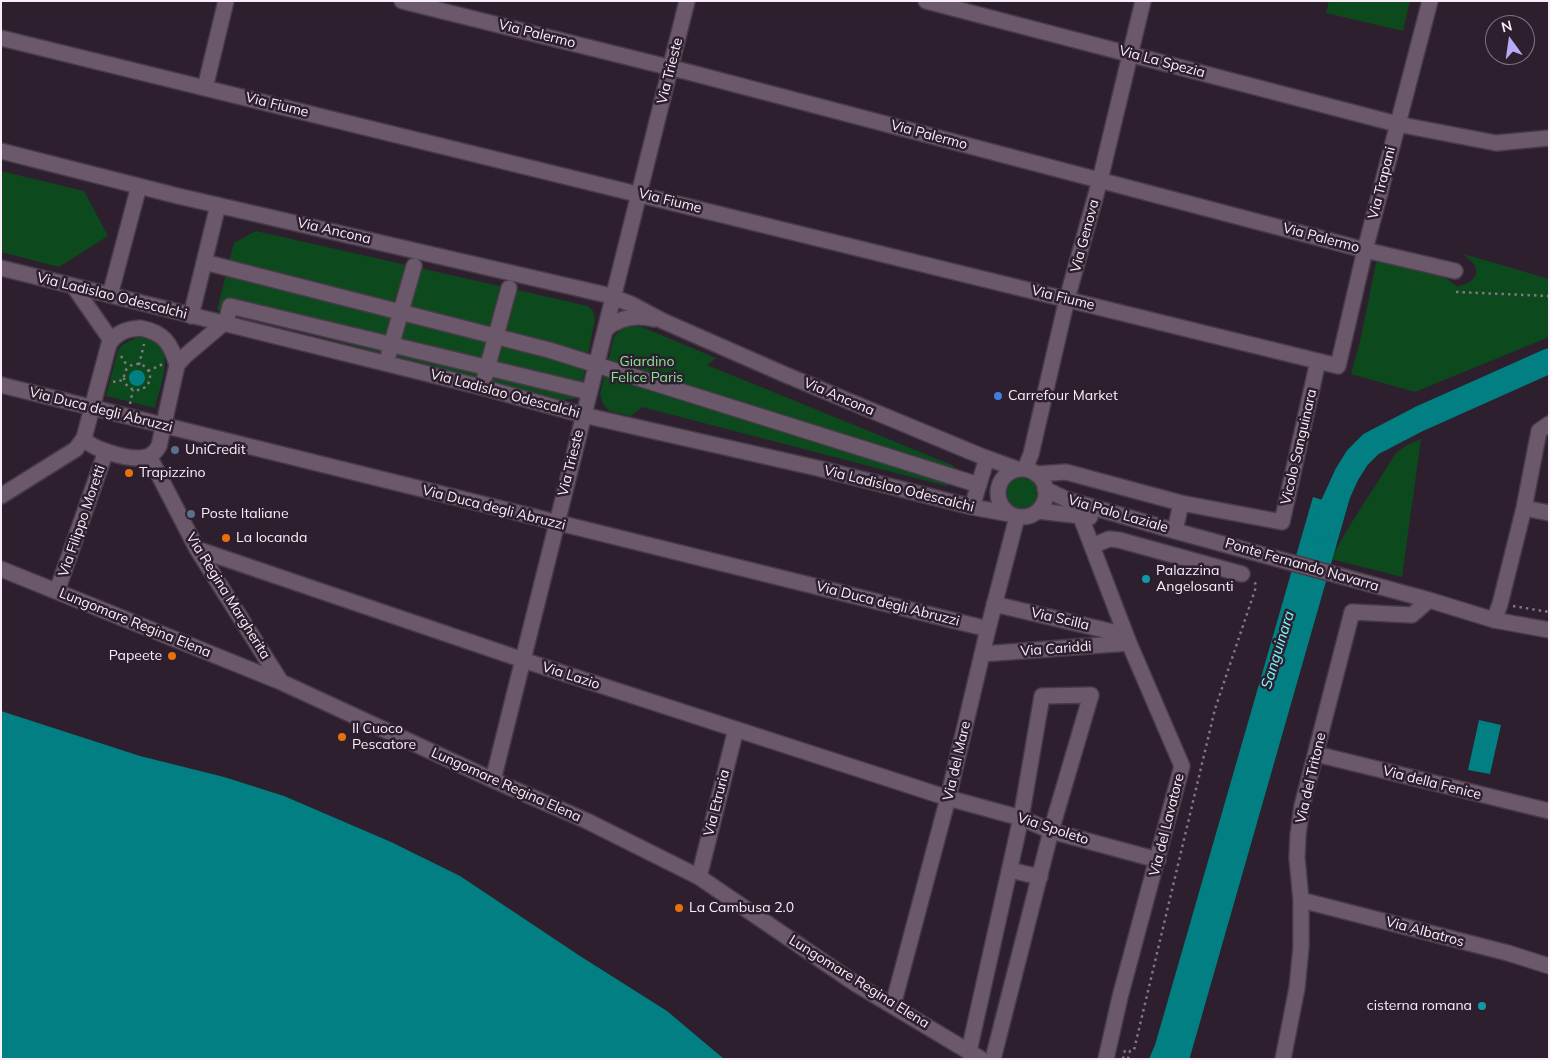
<!DOCTYPE html>
<style>
body{margin:0}
#map{position:relative;width:1550px;height:1060px;overflow:hidden;background:#2e1f2f;font-family:Mulish,sans-serif}
canvas{display:block}
.frame{position:absolute;inset:0;border:2px solid #f8eef8;pointer-events:none}
.north{position:absolute;left:1485px;top:15px;width:50px;height:50px;box-sizing:border-box;background:#2e1f2f;border:1px solid #7f727f;border-radius:50%;rotate:346deg;font-size:14px;font-weight:700;line-height:20px;text-align:center;color:#f8eef8}
.north::after{content:'';display:block;margin:auto;width:18px;height:22px;background:#b7abf8;clip-path:polygon(50% 0,100% 100%,50% 72%,0 100%)}
</style>
<div id="map">
<canvas width="1550" height="1060"></canvas>
<div class="frame"></div>
<div class="north">N</div>
</div>
<script>
const ctx = document.querySelector('canvas').getContext('2d');
ctx.lineJoin = 'round';
function paint(path, color) { ctx.fillStyle = color; ctx.fill(path, 'evenodd'); }
function stroke(path, color, width, dash) { ctx.strokeStyle = color; ctx.lineWidth = width; ctx.lineCap = dash ? 'butt' : 'round'; ctx.setLineDash(dash || []); ctx.stroke(path); }
function write(font, color, halo, rows, align = 'center') {
  ctx.font = font + ' Mulish,sans-serif'; ctx.lineWidth = 5; ctx.setLineDash([]); ctx.textBaseline = 'middle'; ctx.strokeStyle = halo; ctx.fillStyle = color; for (const [text, x, y, turn = 0] of rows) {
    ctx.save(); ctx.translate(x, y); ctx.rotate((+turn || 0) * Math.PI / 180); ctx.textAlign = isNaN(turn) ? turn : align; if (halo) ctx.strokeText(text, 0, 0); ctx.fillText(text, 0, 0); ctx.restore();
  }
}
const green = new Path2D(`
 M1329,1H1410L1403,31L1326,13Z
 M1,171L84,191L108,236L59,267L1,252Z
 M256,231L588,306L593,311L595,319L580,394L574,399L563,400L217,310L234,243Z
 M1464,254L1549,279V337L1415,392L1351,374L1360,342L1377,258L1438,272L1456,286C1466,286 1481,278 1475,266C1473,262 1467,258 1464,254Z
 M632,326L642,327L716,358L707,365L952,465L957,469L958,474L952,484L946,486L642,407L631,416L609,411L603,404L600,394L614,337L621,329Z
 M138,337C181,339 161,383 155,408L106,396L118,350L123,344Z
 M1421,439L1402,577L1331,559L1345,533L1396,453L1409,444Z
 M1007 493a15 15 0 1 1 30 0a15 15 0 1 1-30 0Z`);
const water = new Path2D(`
 M129 378a8 8 0 1 1 16 0a8 8 0 1 1-16 0Z
 M1351,494L1190,1057L1189,1059H1149L1155,1045L1313,497L1326,501Z
 M1,711L140,756L224,777L284,796L391,842L460,876L580,956L667,1011L724,1059H1Z
 M1479,720L1501,725L1490,774L1468,770Z`);
const river = new Path2D(`
 M1321,531L1347,474L1357,458L1371,444L1419,419L1549,361`);
const path = new Path2D(`
 M1456,292L1549,296
 M121,356L128,367
 M124 377a13 13 0 1 1 26 0a13 13 0 1 1-26 0Z
 M139,365L144,344
 M148,371L163,364
 M113,382L124,380
 M130,404L133,390
 M1513,606L1549,612
 M1123,1059L1125,1050L1123,1049
 M1128,1059L1130,1051L1134,1050L1215,709L1255,590L1256,585L1254,581`);
const minor = new Path2D(`
 M402,1L692,73L1365,250L1455,271
 M926,1L1397,124L1496,143L1549,138
 M1,38L1338,366L1365,250L1430,1
 M205,88L226,1
 M1,151L178,196L607,295L631,304L663,321L786,375L981,456L1017,469
 M204,262L549,350L979,485
 M1,268L481,387L583,415L817,468L972,507L1010,514
 M74,287L111,340
 M110,295L139,186
 M191,316L218,205
 M226,323L230,306L585,391
 M140,328C163,332 171,343 177,365L159,446C154,455 148,458 137,458C125,458 90,449 84,438L109,344C117,332 127,329 140,328Z
 M605,330C619,317 637,315 654,319
 M389,353L414,266
 M177,365L185,356L224,323
 M485,376L509,288
 M1,385L988,629
 M149,456L197,549L281,682
 M998 493a24 24 0 1 1 48 0a24 24 0 1 1-48 0Z
 M1025,469L1031,454L1067,299L1100,180L1143,1
 M1036,474L1066,472L1181,503
 M1045,489L1068,500L1175,531L1429,600L1494,620L1549,630
 M1,496L76,449L84,438
 M972,507L987,458
 M1524,508L1549,513
 M1038,511L1090,517
 M1080,515L1129,643L1182,766L1120,997L1106,1059
 M1175,531L1181,503L1282,522L1318,361
 M1092,546L1109,539L1119,540L1242,574
 M197,549L535,664L948,798L1021,818L1051,831L1158,860
 M1,569L281,682L493,780L587,821L699,877L856,984L981,1059
 M57,591L106,451
 M994,604L1126,635
 M1494,620L1500,604L1524,508L1539,431L1549,424
 M982,654L1129,643
 M1316,754L1549,811
 M493,780L687,1
 M1010,870L1040,877
 M699,877L736,729
 M1301,900L1508,953L1549,966
 M893,1005L948,798L988,629L1017,517
 M969,1051L1021,818L1042,696L1091,695L1051,831L993,1059
 M1283,1059L1297,988L1301,947V900L1297,858L1298,835L1302,806L1352,612L1412,615L1429,600`);
const markers = [
 [998,396,5,"#3f7fe0"],
 [175,450,5,"#5c6f8a"],
 [129,473,5,"#e8710a"],
 [191,514,5,"#5c6f8a"],
 [226,538,5,"#e8710a"],
 [1146,579,5,"#0f9aa8"],
 [172,656,5,"#e8710a"],
 [342,737,5,"#e8710a"],
 [679,908,5,"#e8710a"],
 [1482,1006,5,"#0f9aa8"]
];
const streetNames = [
 ["Via Palermo",537,34,14],
 ["Via La Spezia",1162,62,15],
 ["Via Trieste",670,71,-76],
 ["Via Fiume",277,105,14],
 ["Via Palermo",929,135,15],
 ["Via Trapani",1382,183,-76],
 ["Via Fiume",670,201,14],
 ["Via Ancona",334,231,13],
 ["Via Genova",1085,236,-75],
 ["Via Palermo",1321,238,15],
 ["Via Ladislao Odescalchi",112,296,14],
 ["Via Fiume",1063,298,14],
 ["Via Ladislao Odescalchi",505,394,15],
 ["Via Ancona",839,397,23],
 ["Via Duca degli Abruzzi",101,410,14],
 ["Vicolo Sanguinara",1299,447,-77],
 ["Via Trieste",571,463,-76],
 ["Via Ladislao Odescalchi",899,489,14],
 ["Via Duca degli Abruzzi",494,508,14],
 ["Via Palo Laziale",1118,514,16],
 ["Via Filippo Moretti",82,521,-71],
 ["Ponte Fernando Navarra",1302,565,16],
 ["Via Regina Margherita",228,596,58],
 ["Via Duca degli Abruzzi",888,604,14],
 ["Via Scilla",1060,619,13],
 ["Lungomare Regina Elena",135,623,22],
 ["Via Cariddi",1056,649,-4],
 ["Via Lazio",571,676,18],
 ["Via del Mare",957,761,-77],
 ["Via del Tritone",1311,778,-77],
 ["Via della Fenice",1432,783,14],
 ["Lungomare Regina Elena",506,785,24],
 ["Via Etruria",717,803,-76],
 ["Via del Lavatore",1167,825,-76],
 ["Via Spoleto",1053,829,18],
 ["Via Albatros",1425,932,15],
 ["Lungomare Regina Elena",859,982,32]
];
const parkNames = [
 ["Giardino",647,362],
 ["Felice Paris",647,378]
];
const poiNames = [
 ["Carrefour Market",1008,396],
 ["UniCredit",185,450],
 ["Trapizzino",139,473],
 ["Poste Italiane",201,514],
 ["La locanda",236,538],
 ["Palazzina",1156,571],
 ["Angelosanti",1156,587],
 ["Papeete",162,656,"right"],
 ["Il Cuoco",352,729],
 ["Pescatore",352,745],
 ["La Cambusa 2.0",689,908],
 ["cisterna romana",1472,1006,"right"]
];
const waterNames = [
 ["Sanguinara",1278,650,-73]
];
paint(green, '#0c491d');
paint(water, '#017f82');
stroke(river, '#017f82', 25);
stroke(minor, '#483b48', 18);
stroke(path, '#837683', 2.5, [2.5, 4]);
stroke(minor, '#6b596b', 15);
for (const [x, y, r, color] of markers) { const dot = new Path2D(); dot.arc(x, y, r, 0, 2 * Math.PI); ctx.fillStyle = color; ctx.fill(dot); stroke(dot, '#2e1f2f', 2); }
write('14px', '#f8eef8', '#2e1f2f', streetNames);
write('14px', '#87e796', '#2e1f2f', parkNames);
write('14px', '#f8eef8', '#2e1f2f', poiNames, 'left');
write('italic 15px', '#74f8fb', '#2e1f2f', waterNames);
</script>
